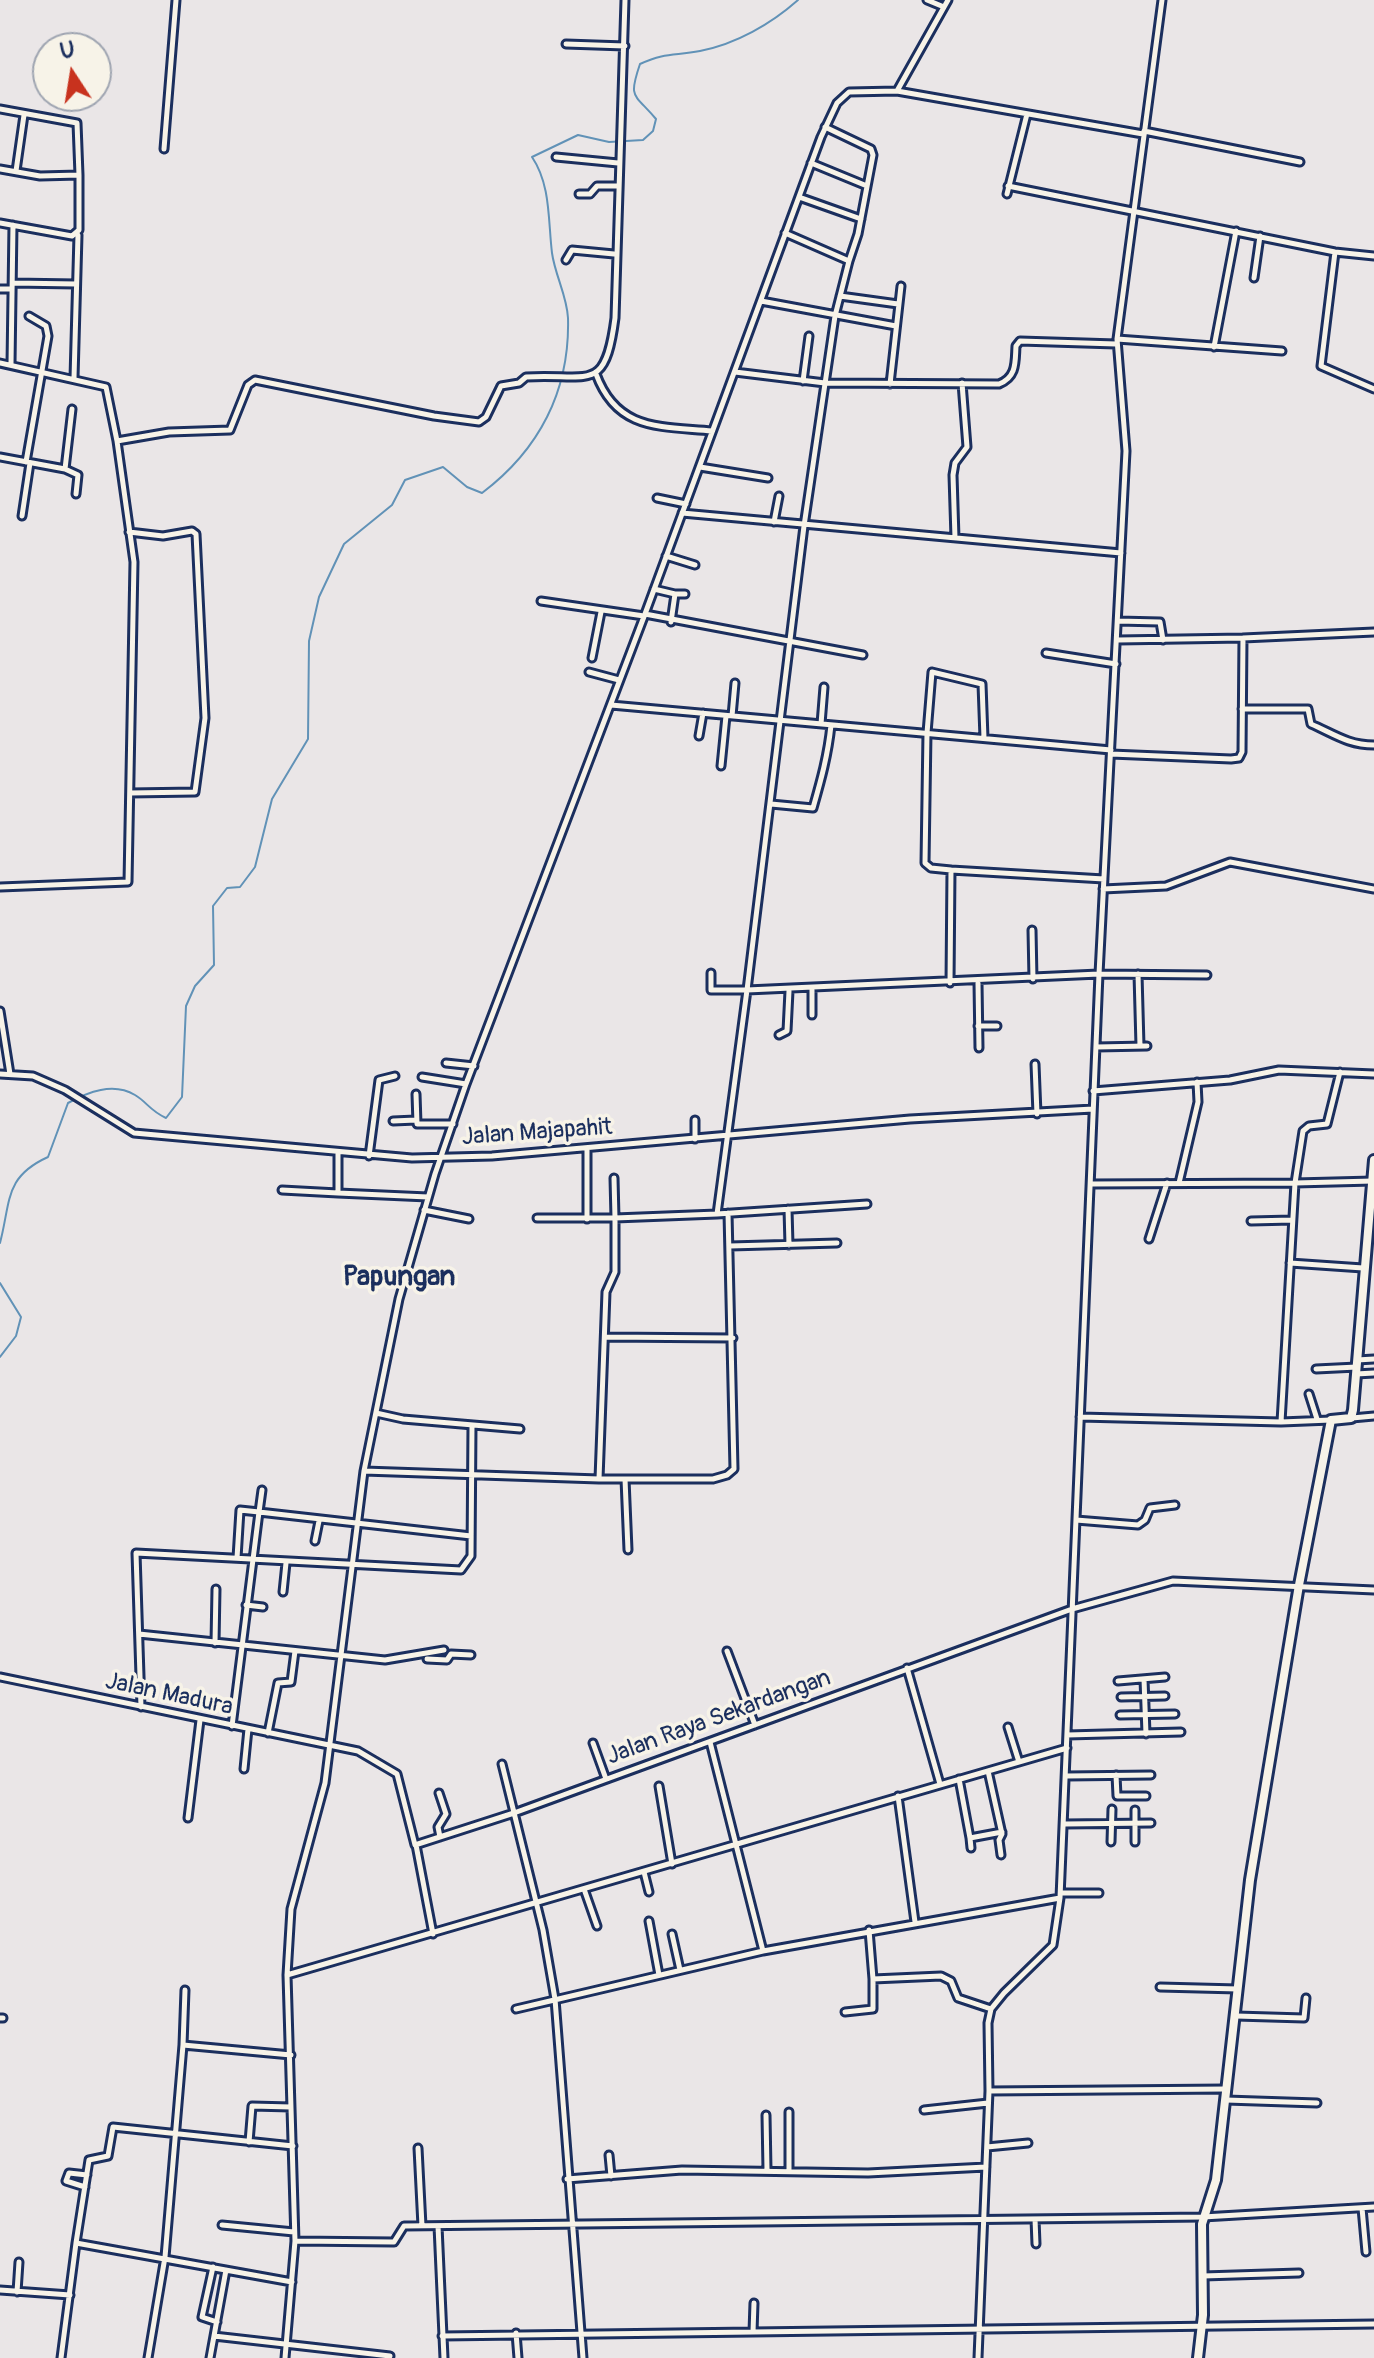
<!DOCTYPE html>
<style>
body{margin:0}
#map{position:relative;width:1374px;height:2358px;overflow:hidden;background:#eae6e7;font-family:Pangolin,sans-serif}
canvas{display:block}
.north{position:absolute;left:32px;top:32px;width:80px;height:80px;box-sizing:border-box;background:#f7f3e8;border:2px solid #9fa5b1;border-radius:50%;rotate:348deg;font-size:22px;font-weight:700;line-height:32px;text-align:center;color:#1b2f5e}
.north::after{content:'';display:block;margin:auto;width:28px;height:36px;background:#c8321e;clip-path:polygon(50% 0,100% 100%,50% 72%,0 100%)}
</style>
<div id="map">
<canvas width="1374" height="2358"></canvas>
<div class="north">U</div>
</div>
<script>
const ctx = document.querySelector('canvas').getContext('2d');
ctx.lineJoin = 'round';
function stroke(path, color, width, dash) { ctx.strokeStyle = color; ctx.lineWidth = width; ctx.lineCap = dash ? 'butt' : 'round'; ctx.setLineDash(dash || []); ctx.stroke(path); }
function write(font, color, halo, rows, align = 'center') {
  ctx.font = font + ' Pangolin,sans-serif'; ctx.lineWidth = 7; ctx.setLineDash([]); ctx.textBaseline = 'middle'; ctx.strokeStyle = halo; ctx.fillStyle = color; for (const [text, x, y, turn = 0] of rows) {
    ctx.save(); ctx.translate(x, y); ctx.rotate((+turn || 0) * Math.PI / 180); ctx.textAlign = isNaN(turn) ? turn : align; if (halo) ctx.strokeText(text, 0, 0); ctx.fillText(text, 0, 0); ctx.restore();
  }
}
const stream = new Path2D(`
 M0,1243C11,1201 4,1177 48,1157L68,1103C88,1092 113,1082 135,1095C147,1102 149,1110 166,1118L182,1097L186,1006L195,986L214,965L213,906L227,888L240,887L255,867L272,799L308,739L309,641L319,597L344,544L392,505L405,480L443,467L467,487L482,493C539,450 570,391 568,318C567,296 555,275 552,253C548,221 551,185 532,157L578,135L609,142L643,140L653,131L656,119C634,93 628,99 640,64C666,52 674,56 700,51C736,44 771,24 798,0
 M0,1283L21,1317L16,1336L0,1357`);
const street = new Path2D(`
 M927,0L944,7
 M948,0L897,91L1143,134
 M566,44L625,46
 M0,109L77,123L79,175
 M825,127L871,149L873,155L858,234L849,261
 M1144,131L1300,162
 M164,149L176,0
 M556,157L618,163
 M811,163L867,186
 M0,169L40,176L79,175V230L72,236L0,223
 M16,171L24,115
 M1008,186L1335,252L1374,256
 M579,194H590L597,186H618
 M1007,194L1027,114
 M799,197L861,219
 M1335,252L1321,366L1374,389
 M566,260L572,250L614,254
 M1254,278L1260,236
 M13,283L76,284
 M0,289H12
 M840,296L898,304
 M761,301L896,326
 M1117,339L1282,351
 M1214,347L1236,231
 M0,363L106,387L117,441
 M11,364L13,225
 M735,372L825,383L999,384C1017,377 1015,362 1016,346L1020,341L1116,344
 M596,374C617,431 660,426 712,431
 M74,378L78,235
 M803,381L809,336
 M890,384L901,286
 M0,457L65,469L72,409
 M26,462L48,336L46,326L29,316
 M700,467L768,478
 M65,469L78,475L76,494
 M657,498L686,504
 M682,513L1121,553
 M22,516L30,463
 M774,522L779,496
 M129,532L163,536L192,531L196,534L205,718L195,792L130,793
 M955,538L953,475L955,463L967,447L962,383
 M666,556L695,565
 M654,589L675,594L671,622
 M675,594H685
 M541,601L644,616
 M645,614L863,655
 M1118,621L1160,622L1163,640
 M1243,638L1374,632
 M1046,653L1116,664
 M592,658L601,612
 M589,672L619,680
 M611,705L1111,750
 M1242,709H1308L1311,724C1334,734 1348,745 1374,745
 M732,716L735,683
 M821,724L824,687
 M699,736L703,713
 M1111,754L1231,759L1239,758L1242,752L1243,638L1118,640
 M721,766L726,716
 M771,804L813,808C821,780 828,755 831,725
 M951,870L931,868L925,863L927,733L932,672L982,684L984,738
 M0,887L128,882L134,562L117,441L169,432L230,430L248,385L255,380L434,416L479,422L486,417L501,386L519,383L526,377C589,373 605,395 615,318L625,0
 M1103,889L1166,886L1230,862L1374,889
 M1032,930L1033,979
 M711,973V990H747L804,526L835,316L849,261L785,233
 M1138,974L1140,1046
 M950,983L951,870L1104,879
 M978,983L979,1048
 M812,990V1015
 M0,1011L10,1074
 M978,1026H997
 M779,1035L787,1031L789,991
 M1096,1047L1147,1046
 M446,1063L474,1066
 M1035,1064L1037,1114
 M0,1074L33,1076L65,1090L134,1133L412,1158L492,1156L910,1119L1093,1109
 M422,1077L466,1084
 M1093,1091L1230,1080L1279,1070L1374,1074
 M416,1094L417,1124H453
 M393,1121L416,1120
 M695,1139V1120
 M338,1153V1193L428,1197
 M369,1156L379,1080L395,1076
 M1179,1183L1198,1102L1197,1082
 M1091,1184L1295,1183L1303,1131L1309,1126L1327,1124L1340,1072
 M282,1190L338,1193
 M788,1209L789,1245
 M424,1210L469,1219
 M717,1214L867,1204
 M537,1218H615L614,1178
 M587,1219V1148
 M1251,1221L1292,1220
 M1149,1239L1167,1183
 M730,1246L837,1243
 M1290,1263L1363,1268
 M605,1337L733,1338
 M1357,1360L1374,1359
 M1316,1369L1357,1367
 M1356,1374L1374,1373
 M1309,1394L1317,1419
 M376,1413L403,1419L520,1429
 M1080,1417L1281,1422
 M1352,1418L1374,1416
 M1331,1420L1281,1422L1295,1183L1373,1181
 M364,1471L599,1479L606,1292L615,1272V1218L717,1214L747,990L1099,974L1207,975
 M599,1479H713L727,1475L734,1469L728,1213
 M625,1479L628,1550
 M1076,1520L1138,1525L1145,1520L1150,1508L1175,1505
 M315,1541L319,1521
 M237,1558L240,1510L259,1512L262,1490
 M283,1592L286,1563
 M246,1605L263,1607
 M139,1634L385,1660L444,1650
 M215,1643L216,1589
 M727,1651L755,1725
 M427,1659L447,1660L451,1654L471,1655
 M907,1668L940,1784
 M0,1677L358,1751L397,1774L415,1845L514,1813L1072,1609L1173,1581L1374,1590
 M1144,1679L1146,1734
 M1118,1681L1165,1677
 M1121,1697L1165,1696
 M141,1707L136,1553L461,1570L471,1556L472,1425
 M1120,1715L1175,1714
 M232,1726L259,1512L471,1536
 M1008,1727L1019,1762
 M268,1733L278,1683L291,1682L295,1651
 M1067,1735L1181,1732
 M710,1742L763,1951
 M593,1743L606,1779
 M502,1764L543,1930L555,1999L583,2358
 M244,1769L248,1729
 M988,1771L1002,1834L999,1840L1001,1855
 M1116,1775L1117,1796H1146
 M1067,1776L1151,1775
 M959,1779L970,1838L1002,1832
 M659,1786L672,1864
 M439,1793L446,1814L438,1827L440,1837
 M898,1796L915,1922
 M1135,1810V1842
 M188,1818L200,1720
 M1065,1824L1151,1823
 M970,1838L971,1848
 M1111,1842L1112,1809
 M416,1845L433,1934
 M644,1872L649,1892
 M584,1889L597,1926
 M1061,1893H1099
 M649,1921L659,1975
 M869,1930L873,1979L941,1976L951,1981L958,1998L991,2009
 M672,1934L680,1970
 M287,1975L1067,1748
 M1160,1987L1238,1989
 M516,2009L763,1951L1060,1898L1099,974L1126,451L1117,339L1162,0
 M845,2012L873,2009V1979
 M1236,2016L1304,2018L1306,1998
 M0,2018H3
 M183,2045L185,1990
 M989,2091L1226,2089
 M1226,2100L1317,2103
 M924,2110L988,2103
 M766,2115L767,2170
 M249,2142L252,2106L291,2107
 M987,2147L1028,2143
 M418,2148L422,2226
 M609,2155L611,2176
 M789,2171V2112
 M567,2179L682,2170L868,2173L986,2167
 M85,2187L66,2181L69,2173L87,2175
 M1362,2208L1366,2252
 M1035,2219L1036,2244
 M222,2225L294,2232
 M438,2226L444,2358
 M295,2241L394,2242L404,2226L1203,2217L1374,2207
 M76,2243L89,2160L108,2156L113,2127L293,2146
 M213,2267L202,2317L217,2322
 M1203,2276L1299,2273
 M0,2290L70,2295
 M17,2292L19,2262
 M753,2332L754,2303
 M516,2333L518,2358
 M214,2336L226,2270
 M442,2336L1374,2324
 M61,2358L76,2243L292,2282
 M148,2358L165,2257L183,2045L291,2055
 M210,2358L214,2336L390,2356
 M285,2358L295,2241L287,1975L291,1909L325,1783L364,1471L399,1299L435,1174L466,1084L645,614L821,137L837,103L849,92L897,91
 M978,2358L989,2091L988,2023L991,2009L1004,1993L1053,1945L1060,1898`);
const secondary = new Path2D(`
 M1198,2358L1203,2315L1202,2224L1216,2180L1250,1880L1299,1585L1331,1420L1351,1418L1353,1410L1374,1160`);
const streetNames = [
 ["Jalan Majapahit",537,1133,-4],
 ["Jalan Madura",169,1695,12],
 ["Jalan Raya Sekardangan",719,1718,-20]
];
const quarterNames = [
 ["Papungan",399,1278]
];
stroke(stream, '#6192b7', 2);
stroke(street, '#1b2f5e', 11);
stroke(secondary, '#1b2f5e', 14);
stroke(street, '#f7f3e8', 5);
stroke(secondary, '#f7f3e8', 8);
write('24px', '#1b2f5e', '#f7f3e8', streetNames);
write('bold 28px', '#1b2f5e', '#f7f3e8', quarterNames);
</script>
